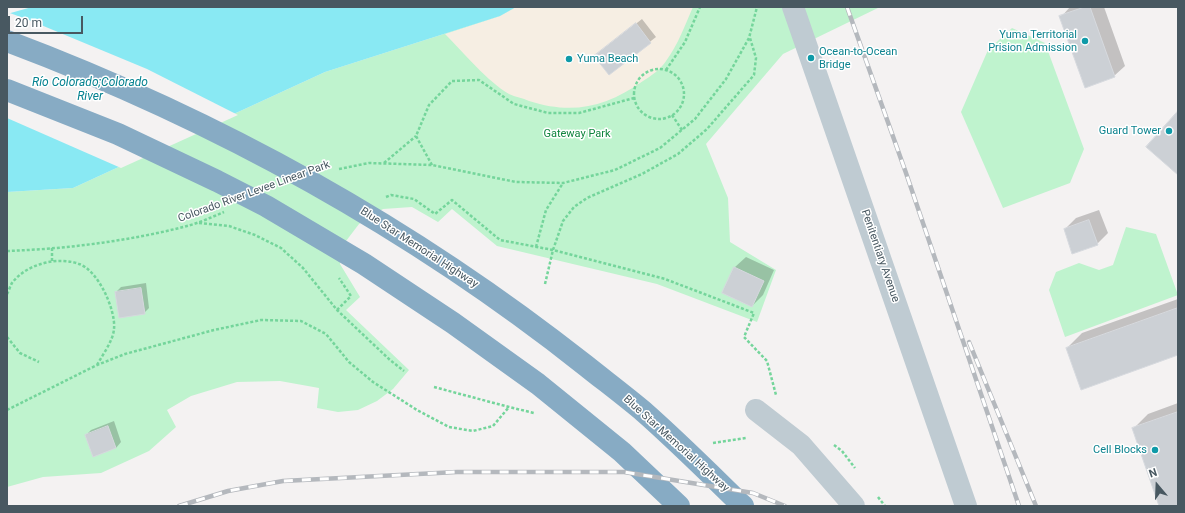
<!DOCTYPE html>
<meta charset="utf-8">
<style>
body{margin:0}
#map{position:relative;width:1185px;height:513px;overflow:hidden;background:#f4f2f2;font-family:Roboto,sans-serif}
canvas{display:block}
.frame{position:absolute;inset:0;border:8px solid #485861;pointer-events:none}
.north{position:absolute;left:1137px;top:465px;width:40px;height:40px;-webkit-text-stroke:3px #fff;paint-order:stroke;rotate:341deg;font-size:11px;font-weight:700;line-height:16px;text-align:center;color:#485861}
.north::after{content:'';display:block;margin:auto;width:14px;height:18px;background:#485861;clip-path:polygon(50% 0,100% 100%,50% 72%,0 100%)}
.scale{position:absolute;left:8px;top:16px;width:75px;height:18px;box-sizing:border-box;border:2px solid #485861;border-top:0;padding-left:5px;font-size:12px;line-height:14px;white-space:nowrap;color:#485861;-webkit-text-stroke:3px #fff;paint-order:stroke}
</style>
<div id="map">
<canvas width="1185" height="513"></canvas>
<div class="frame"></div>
<div class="north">N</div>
<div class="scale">20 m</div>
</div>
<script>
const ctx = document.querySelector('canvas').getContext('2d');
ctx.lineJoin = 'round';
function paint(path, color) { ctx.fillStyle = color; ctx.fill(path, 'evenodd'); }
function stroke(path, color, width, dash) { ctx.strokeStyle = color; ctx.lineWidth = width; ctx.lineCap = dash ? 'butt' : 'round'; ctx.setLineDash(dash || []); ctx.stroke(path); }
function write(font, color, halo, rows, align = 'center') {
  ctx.font = font + ' Roboto,sans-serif'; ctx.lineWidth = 3; ctx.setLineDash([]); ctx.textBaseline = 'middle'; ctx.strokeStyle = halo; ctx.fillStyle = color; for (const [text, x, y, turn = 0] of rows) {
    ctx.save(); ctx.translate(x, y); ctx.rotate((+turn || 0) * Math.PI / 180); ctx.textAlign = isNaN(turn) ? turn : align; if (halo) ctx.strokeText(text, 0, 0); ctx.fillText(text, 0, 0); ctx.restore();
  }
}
const green = new Path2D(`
 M516,7H880L783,54L706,144L728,198L730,242L776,270L757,322L657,284L497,246L452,209L438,222L412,207L383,209L359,224L343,245L340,264L360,297L346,310L409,370L393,389L377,401L358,410L338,412L317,408L319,388L280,381L237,382L191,396L167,410L176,427L149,451L101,473L43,477L7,487V192L73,188L325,72L500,16Z
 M1012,28L1045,43L1084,149L1070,183L1003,208L961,112L988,50Z
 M1126,227L1156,234L1178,295L1065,337L1049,290L1056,272L1079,263L1099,270L1113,265Z`);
const sand = new Path2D(`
 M516,7H693C685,25 678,45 666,61C661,69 651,76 643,81C606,107 573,115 529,101C523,98 515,97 509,94C488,82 463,52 445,34L500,16Z`);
const water = new Path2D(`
 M32,7H516L500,16L325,72L73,188L7,192V14Z`);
const pier = new Path2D(`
 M7,12L29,20L147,69L238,115L121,168L7,118Z`);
const shadow = new Path2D(`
 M1070,7H1104L1125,66L1114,76L1061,17Z
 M642,19L656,37L609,74L595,56Z
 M1099,210L1108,233L1097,244L1065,229L1076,218Z
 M746,257L774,270L763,295L752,306L724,293L735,267Z
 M146,283L149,308L144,313L116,292L121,287Z
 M1178,299V354L1067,348L1082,333Z
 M1178,403V506H1160L1133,429L1148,414Z
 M114,421L121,442L116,448L86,435L91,430Z`);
const building = new Path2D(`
 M1085,7H1090L1115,77L1085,88L1059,16Z
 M636,23L651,43L609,75L594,56Z
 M1178,111V175L1146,147Z
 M1089,220L1098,245L1072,254L1064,229Z
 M734,267L764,281L752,307L722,293Z
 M141,288L145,314L119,318L115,292Z
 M1178,308V355L1081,390L1066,348Z
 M1178,412V506H1159L1132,428Z
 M108,426L116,448L93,457L85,435Z`);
const path = new Path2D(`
 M634 94a25 25 0 1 1 50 0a25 25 0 1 1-50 0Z
 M666,70L685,42L700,7
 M672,115L682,130
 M384,163L416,136
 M432,165L416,136L429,105L452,81L479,80L514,104L548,113H579L634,98
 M339,169L369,163L432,165L516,182L563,183L615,170L660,148L695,119L726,79L749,38L757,7
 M386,197L391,195L414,199L435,214L452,200L500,240L553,250L665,279L754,313L744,337L767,361L776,395
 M199,223L229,226L255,235L281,248L303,268L337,310L390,360L404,371
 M536,247L546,210L563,183
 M52,248V262
 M7,251C65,249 130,241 187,226C199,223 212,217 224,212
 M545,284L553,250L563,221L574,207L587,198L642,174L678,154L707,129L754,75L756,58L750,38
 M7,294C9,291 10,286 12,283C26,264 58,256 79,264C98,270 116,310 114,329C113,341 103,354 97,365
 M337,310L351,296L339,278
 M7,337L20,353L39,362
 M434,387L509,407L534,413
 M7,410L97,365L125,354L214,330L261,320L301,321L326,334L349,362L373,382L417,410L449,427L473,431L493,426L509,407
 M713,443L746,438
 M834,445L842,451L855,468
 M878,497L885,506`);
const minor = new Path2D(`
 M793,7L966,506
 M756,410L801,445L854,506`);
const highway = new Path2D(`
 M7,41C217,120 409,226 585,365C605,381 625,396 644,412C678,442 710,474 743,506
 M7,90L118,134L217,181L266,206L364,264L453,323L538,384L622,452L679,506`);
const rail = new Path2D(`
 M847,7L906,173L1019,506
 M969,342L1036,506
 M179,506L228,491L283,481L457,472H624L753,493L785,506`);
const markers = [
 [1085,41,4,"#0f9aa8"],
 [811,58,4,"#0f9aa8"],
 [569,59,4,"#0f9aa8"],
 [1169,131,4,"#0f9aa8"],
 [1155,450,4,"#0f9aa8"]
];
const cultureNames = [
 ["Yuma Territorial",1077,35],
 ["Prision Admission",1077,48],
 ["Ocean-to-Ocean",819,52,"left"],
 ["Bridge",819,65,"left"],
 ["Yuma Beach",577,59,"left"],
 ["Guard Tower",1161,131],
 ["Cell Blocks",1147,450]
];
const parkNames = [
 ["Gateway Park",577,134]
];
const streetNames = [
 ["Colorado River Levee Linear Park",254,192,-20],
 ["Blue Star Memorial Highway",419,248,33],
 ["Penitentiary Avenue",880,256,71],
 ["Blue Star Memorial Highway",676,444,42]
];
const waterNames = [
 ["Río Colorado;Colorado",90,83],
 ["River",90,97]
];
paint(green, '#bff3ce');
paint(sand, '#f6eee3');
paint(water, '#89e9f3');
paint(pier, '#f4f2f2');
paint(shadow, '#0003');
paint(building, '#ccd0d5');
stroke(building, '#d6d9de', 1);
stroke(path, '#74d59b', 2.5, [3, 2]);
stroke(minor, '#bfcbd2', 22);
stroke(highway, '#87abc4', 22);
stroke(rail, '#b4b8bd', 4.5);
stroke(rail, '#fff', 3, [9]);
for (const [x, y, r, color] of markers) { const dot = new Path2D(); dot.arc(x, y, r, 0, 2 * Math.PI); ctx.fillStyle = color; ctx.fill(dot); stroke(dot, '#fff', 1.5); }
write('11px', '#0d838f', '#fff', cultureNames, 'right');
write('11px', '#11853f', '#fff', parkNames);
write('11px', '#485861', '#fff', streetNames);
write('italic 12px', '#058290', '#fff', waterNames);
</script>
